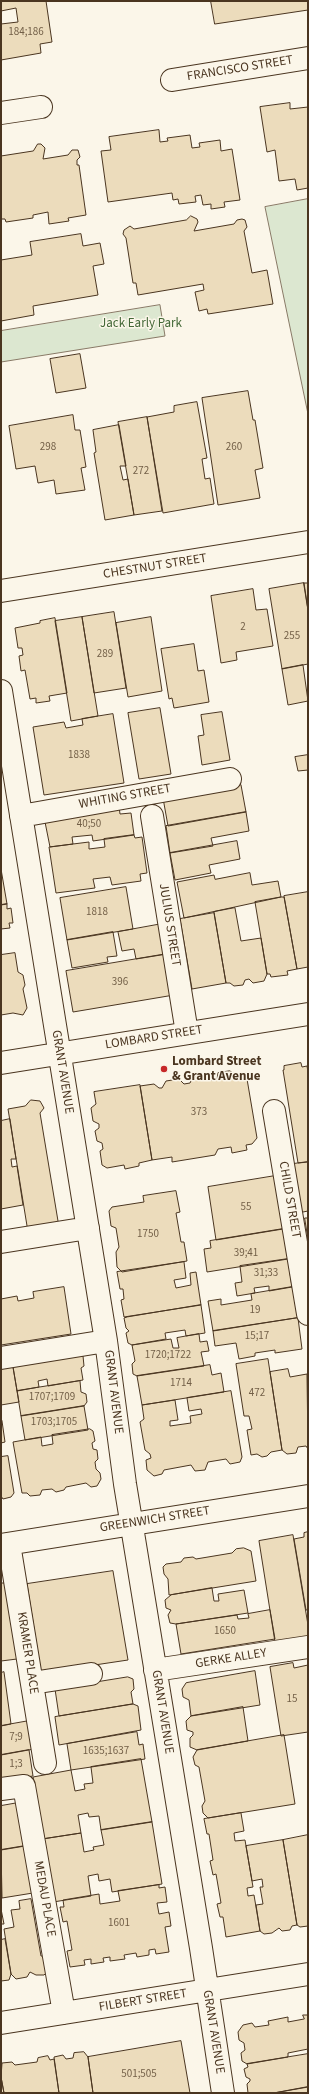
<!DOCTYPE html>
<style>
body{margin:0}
#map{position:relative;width:309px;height:2094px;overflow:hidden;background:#fbf6e9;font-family:"Source Sans 3",sans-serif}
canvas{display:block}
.frame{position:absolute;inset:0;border:2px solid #4a3520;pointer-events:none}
</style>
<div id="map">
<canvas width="309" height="2094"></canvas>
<div class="frame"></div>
</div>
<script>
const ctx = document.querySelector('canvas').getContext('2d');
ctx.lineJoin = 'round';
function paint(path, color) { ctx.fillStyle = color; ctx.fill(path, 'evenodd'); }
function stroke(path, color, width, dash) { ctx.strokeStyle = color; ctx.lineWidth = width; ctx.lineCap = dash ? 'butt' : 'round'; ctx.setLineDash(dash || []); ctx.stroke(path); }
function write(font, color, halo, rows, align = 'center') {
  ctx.font = font + ' "Source Sans 3",sans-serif'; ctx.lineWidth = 3; ctx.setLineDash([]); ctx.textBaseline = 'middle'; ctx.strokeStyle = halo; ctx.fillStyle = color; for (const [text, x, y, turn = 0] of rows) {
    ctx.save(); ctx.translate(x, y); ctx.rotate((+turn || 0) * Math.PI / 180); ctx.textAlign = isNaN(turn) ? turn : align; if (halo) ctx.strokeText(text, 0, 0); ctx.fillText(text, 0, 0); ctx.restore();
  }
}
const green = new Path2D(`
 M308,199V414L265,207Z
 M160,305L165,336L1,362V331Z`);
const building = new Path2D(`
 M1,1H46L52,42L40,44L41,53L1,60V24L18,22L16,8L1,11Z
 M211,1H308V10L215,24Z
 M290,103V109L308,107V188L297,190L295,179L279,181L275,150L267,152L260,107Z
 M159,130L160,142L168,141L167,138L190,135L192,148L200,147L199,143L220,140L221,151L232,149L240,200L224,202L225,207L211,209V204L203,205L201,195L195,196L196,202L179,204L178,199L173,200L172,193L108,202L101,151L111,150L109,137Z
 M38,144H41L45,148L43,159L68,155L72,150H78L80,157L77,160V165H79L86,215L68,218L69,221L49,224L48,212L33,215V218L6,222L5,219H1V156L33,151Z
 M191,216L197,219L198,222L194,231L234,224L237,220L242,219L245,220L247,227L244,231L252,273L267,270L273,304L208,314L207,309L199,311L195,292L204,290L203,284L138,295L136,283H133L126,238L123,234L124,230L130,226L134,229L186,220Z
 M81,234L83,246L100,243L104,264L93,266L98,295L33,306L34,315L1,321V260L32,255L30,242Z
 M80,354L86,388L56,393L50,359Z
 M248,391L253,420H255L263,468L255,470L260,498L218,505L202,398Z
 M197,402L207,458L202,459L205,479L210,478L214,504L163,513L147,417L174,412V406Z
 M73,415L75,430H80L86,467L81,468L85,490L56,494L54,480L38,483L35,466L16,469L9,426Z
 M147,417L162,511L134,515L118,422Z
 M119,425L126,466H120L123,480L128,479L134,515L105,520L94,453L96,452L93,430Z
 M304,583L308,610V664L282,669L269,589Z
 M304,583H308V610Z
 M253,589L256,610L267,609L273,646L236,652L237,660L221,663L211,596Z
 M114,612L126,688L94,693L82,617Z
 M82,617L98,716L71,721L55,621Z
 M151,617L162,691L128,697L116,623Z
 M55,618L67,693L49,696L50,701L36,703V698L30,699L25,670L21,671L19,656L23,655L22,648H18L15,628L40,623V621Z
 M194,644L198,671L204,670L209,702L174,708L172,698L169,699L161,649Z
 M303,665L308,701L288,705L282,669Z
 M160,708L171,774L139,779L128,713Z
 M222,712L230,760L202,765L198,736L204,735L201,715Z
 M113,714L124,783L44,795L33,727L64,722L66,728L83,725L82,719Z
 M308,755V770L298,771L295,757Z
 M241,785L246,812L168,826L163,798Z
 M119,806L120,814L131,813L134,835L93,841L92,835L72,837L73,844L50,847L44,817Z
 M246,812L249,831L211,838L213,846L170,853L166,826Z
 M134,835L135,838L142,837L147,873L140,874L141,881L112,885L110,877L93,879L95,888L56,893L49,847L89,842V849L105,847L104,839Z
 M237,841L240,859L209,865L211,873L175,880L170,853Z
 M1,869L7,904L1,905Z
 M250,873L252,885L278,881L281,897L184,918L177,882L214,875L215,879Z
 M126,887L133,929L67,940L60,898Z
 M308,892V967L297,969L284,896Z
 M281,897H284L297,969L287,971L288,975L271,977L270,974H267L255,902Z
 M7,904V909L11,908L13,923H9L10,928L1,929V905Z
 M235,908L241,941L261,938L267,974L264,981L253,983L249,979L245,980L243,985L234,986L230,983H226L214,912Z
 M214,913L226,983L192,989L180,919Z
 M162,924L167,954L136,959L134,949L122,951L118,932Z
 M113,932L117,956L107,957L108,962L72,968L67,940Z
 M15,953L18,972L23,975L25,985L23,989L27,1008L23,1015L13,1013L1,1015V955Z
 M167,954L174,995L73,1012L66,971Z
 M301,1063L302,1067L307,1066L308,1072V1162L298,1163L283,1070H284V1066Z
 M230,1071L236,1075L246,1073L257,1138L252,1144L246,1145L247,1150L232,1153L231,1147L218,1149L215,1155L172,1162V1157L152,1160L140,1086L154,1084L159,1088H162L166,1081L179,1079L184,1084L190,1083L193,1077L206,1075L211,1080L217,1079L218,1073Z
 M140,1085L152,1160L139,1163V1166L125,1169L124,1165L107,1168L102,1165L100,1151L103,1149L102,1143L97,1141L95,1131L99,1128V1124L93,1121L91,1108L96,1104L94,1092Z
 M31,1100L40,1101L44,1108L40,1113L59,1227L28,1232L8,1109L25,1106Z
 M10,1119L16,1159H11L12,1167L17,1166L23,1205L1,1209V1121Z
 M308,1162V1211L298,1213L293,1164Z
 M275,1176L283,1229L216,1240L208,1187Z
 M176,1191L180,1212L176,1213L181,1242H184L187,1261L122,1272L117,1267L116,1252L119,1247L116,1228L111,1226L109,1211L112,1207L144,1202L143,1196Z
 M305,1218H308V1239Z
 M283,1229L288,1259L207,1272L204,1249L211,1248L210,1241Z
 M288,1259L292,1287L269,1291V1286L254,1288L255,1293L237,1296L235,1283L242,1282L240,1266Z
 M184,1262L186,1278L174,1280L176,1288L191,1285L190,1273L196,1272L201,1305L124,1317L121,1300L124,1299L123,1289H120L117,1272Z
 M64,1287L71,1334L1,1345V1299L17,1296L18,1301L34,1298L33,1292Z
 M292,1287L302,1317L213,1331L208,1301L221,1299V1305L252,1300L251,1294Z
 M201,1305L205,1333L186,1336L185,1330L165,1333L166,1339L132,1345L128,1343L126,1333L129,1331L126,1328L124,1318L127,1317Z
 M298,1318L302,1349L275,1353V1350L255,1353V1356L239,1359L236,1343L215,1346L213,1331Z
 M199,1334L200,1342L207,1341L209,1351L201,1352L204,1366L137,1376L133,1374L132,1364L135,1361L132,1345L171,1339L173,1348H179L177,1338Z
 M79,1355L83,1356L84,1366L81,1368L83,1380L48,1386L47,1379L38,1381L39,1387L17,1391L13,1367Z
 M268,1359L282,1450L271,1452L267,1456L262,1457L257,1454L251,1455L247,1430L252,1429L249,1416H244L236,1364Z
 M210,1365L212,1375L221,1373L224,1392L142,1405L137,1376Z
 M13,1367L19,1402L1,1405V1369Z
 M288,1369L290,1377L307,1374L308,1449L306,1446L298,1447L296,1453L287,1454L282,1450L270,1372Z
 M80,1381L81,1392L86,1394L87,1402L84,1406L21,1416L17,1391Z
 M231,1391L242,1457L240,1462L230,1464L226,1459L208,1462L205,1470L195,1471L191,1465L164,1470L162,1474L154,1476L147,1470L146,1460L151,1458L150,1454L145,1450L140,1422L144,1419L142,1405L175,1400L178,1420L170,1421V1426L191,1423L190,1416L202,1414L201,1409L189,1411L187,1398Z
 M84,1406L88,1430L25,1440L21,1416Z
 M2,1421L5,1442L1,1443V1422Z
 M90,1429L93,1431L95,1441L92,1443L93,1449L97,1450L98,1459L95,1462L96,1469L100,1473L101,1479L97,1486L91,1487L86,1483L66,1487L64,1490L56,1492L52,1489L42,1490L40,1495L30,1496L27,1493H22L13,1442L41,1437L42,1446L53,1444L52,1435Z
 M8,1456L14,1493L11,1497L3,1499L1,1496V1457Z
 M308,1532V1610H306L294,1539L304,1537V1533Z
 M293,1535L308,1625V1637L275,1642L259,1541Z
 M244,1548L251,1551L256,1581L169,1595L168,1579L164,1574L163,1567L166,1564L181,1562L184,1558L193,1557L196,1559L232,1553L236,1549Z
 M113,1571L128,1660L41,1673L27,1584Z
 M1,1583H7L17,1659L1,1661Z
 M212,1588L214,1601H219L218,1594L244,1590L248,1613L176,1624L170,1623L168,1615L171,1610L166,1608L165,1600L171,1595Z
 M270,1610L275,1639L181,1654L176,1624L237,1615L238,1619L249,1618L248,1614Z
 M293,1663L294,1668L308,1665V1732L281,1736L270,1667Z
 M255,1671L260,1705L191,1716L189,1700L183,1697L182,1689L186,1683Z
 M4,1672L11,1724L1,1726V1673Z
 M128,1677L133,1679L134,1689L131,1692L133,1704L59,1716L55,1689Z
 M133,1704L138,1706L141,1730L59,1745L55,1717Z
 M243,1707L248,1741L197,1750L190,1747V1738L193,1735V1732L187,1730L186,1721L191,1716Z
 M29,1721L34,1749L1,1755V1726Z
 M137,1732L139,1745L143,1744L145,1759L71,1770L67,1744Z
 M284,1735L295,1804L208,1818L203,1813L202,1806L205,1801L199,1767L195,1765L193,1757L197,1750Z
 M29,1750L33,1776L1,1781V1755Z
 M141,1759L152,1822L101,1830L99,1816L89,1817L88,1813L78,1815L81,1833L42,1839L33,1777L71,1770L75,1791L85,1789L84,1784L93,1783L91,1767Z
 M18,1803L25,1846L1,1850V1806Z
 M241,1813L244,1831L234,1833L235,1841L245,1840L253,1887L247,1888L248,1896L254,1895L260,1931L226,1937L223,1917H220L217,1904L221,1903L216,1874L213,1875L210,1861L213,1860L209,1834H207L204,1819Z
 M152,1822L162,1884L112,1892L110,1879L99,1881L98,1874L88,1876L91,1896L53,1902L42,1839L81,1833L84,1852L94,1850L93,1847L104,1845L101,1830Z
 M308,1835V1926L300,1927L297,1925L283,1840Z
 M283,1840L297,1925L292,1926L290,1930L282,1931L279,1928L272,1933L264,1934L260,1931L256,1905L263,1904L260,1887H263L262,1879L252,1881L246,1846Z
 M25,1846L33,1893L2,1898L1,1850Z
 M159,1885V1888L165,1887L167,1902L157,1903L159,1914L169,1912L171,1926L165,1927L169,1952L156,1954L155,1949L149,1950V1955L137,1957L136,1953L124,1955L125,1959L110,1961V1957L103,1958L104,1962L91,1964V1959L84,1960L85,1965L70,1967L67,1951L72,1950L67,1921L63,1922L60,1907H64L63,1900L99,1894L100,1904L120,1901L118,1891Z
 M31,1899L41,1956H43L47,1972L44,1975H36L30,1972L27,1977L16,1979L11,1974L4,1929L14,1927L11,1910L20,1909L19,1901Z
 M1,1909L4,1924H1Z
 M5,1939L11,1974L9,1980L1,1981V1940Z
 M303,2015H308V2049L288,2053V2057L247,2064L242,2061L241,2053L245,2050L244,2043L239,2040L238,2032L243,2025L252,2023L255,2027L269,2025L268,2021L288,2017V2022L304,2019Z
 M181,2041L190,2093H93L88,2057Z
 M84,2052L88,2057L93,2093H59L54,2057L63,2055L66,2059L73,2058L74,2053Z
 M308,2054V2087L274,2093H248L247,2084L250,2081V2079L246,2077L244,2069L248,2067L247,2064Z
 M48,2056L50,2060L54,2059L59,2093H4L1,2077L2,2063L12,2062L15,2065L37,2062L38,2058Z
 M1,2077L4,2093H1Z
 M308,2087V2093H274Z`);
const minor = new Path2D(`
 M172,80L308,58
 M1,113L41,107
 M1,591L308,542
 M1,691L106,1341L125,1484L201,1948L223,2093
 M21,816L230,779
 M152,816L187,1033
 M1,1063L308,1014
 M274,1111L308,1314
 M1,1242L88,1228
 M1,1358L106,1341
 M9,1544L45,1763
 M1,1545L308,1496
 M155,1670L308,1647
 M32,1683L91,1674
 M1,1789L24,1786L64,2013
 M1,2023L308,1974`);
const markers = [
 [164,1069,4,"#c62828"]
];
const numberNames = [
 ["184;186",26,33],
 ["298",48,448],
 ["260",234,448],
 ["272",141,472],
 ["2",243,628],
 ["255",292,637],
 ["289",105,655],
 ["1838",79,756],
 ["40;50",89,825],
 ["1818",97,913],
 ["396",120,983],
 ["373",199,1113],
 ["55",246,1208],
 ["1750",148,1235],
 ["39;41",246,1254],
 ["31;33",266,1274],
 ["19",255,1311],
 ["15;17",257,1337],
 ["1720;1722",168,1356],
 ["1714",181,1384],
 ["472",257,1394],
 ["1707;1709",52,1398],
 ["1703;1705",54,1423],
 ["1650",225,1632],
 ["15",292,1700],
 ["7;9",16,1738],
 ["1635;1637",106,1752],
 ["1;3",16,1765],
 ["1601",119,1924],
 ["501;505",139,2075]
];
const streetNames = [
 ["FRANCISCO STREET",240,69,-9],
 ["CHESTNUT STREET",155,567,-9],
 ["WHITING STREET",125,797,-10],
 ["JULIUS STREET",169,925,81],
 ["LOMBARD STREET",154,1038,-9],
 ["GRANT AVENUE",62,1072,81],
 ["CHILD STREET",289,1200,80],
 ["GRANT AVENUE",113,1392,83],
 ["GREENWICH STREET",155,1520,-9],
 ["KRAMER PLACE",27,1653,81],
 ["GERKE ALLEY",231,1659,-9],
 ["GRANT AVENUE",162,1712,81],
 ["MEDAU PLACE",44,1899,80],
 ["FILBERT STREET",143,2001,-9],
 ["GRANT AVENUE",213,2032,81]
];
const parkNames = [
 ["Jack Early Park",141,324]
];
const poiNames = [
 ["Lombard Street",172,1062],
 ["& Grant Avenue",172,1077]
];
paint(green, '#dce7d0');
stroke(green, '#887966', 1);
paint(building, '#ecdcbc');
stroke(building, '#4a3520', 1);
stroke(minor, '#4a3520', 24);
stroke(minor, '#fbf6e9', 22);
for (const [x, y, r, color] of markers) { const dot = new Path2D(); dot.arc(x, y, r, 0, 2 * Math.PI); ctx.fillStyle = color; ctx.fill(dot); stroke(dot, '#fbf6e9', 1.5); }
write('11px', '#725f47', null, numberNames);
write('13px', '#4a3520', '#fbf6e9', streetNames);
write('13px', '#436837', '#fbf6e9', parkNames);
write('bold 13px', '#4a3520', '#fbf6e9', poiNames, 'left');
</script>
